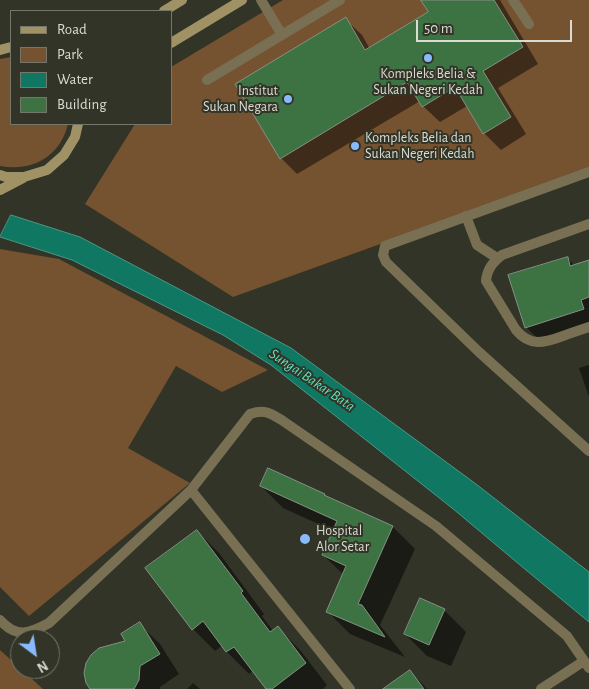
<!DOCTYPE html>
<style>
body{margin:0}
#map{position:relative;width:589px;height:689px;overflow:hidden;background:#313426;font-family:"Alegreya Sans",sans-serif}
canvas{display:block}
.legend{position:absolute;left:10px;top:10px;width:162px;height:115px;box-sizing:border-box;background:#313426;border:1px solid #75776b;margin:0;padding:6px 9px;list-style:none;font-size:15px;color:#dadcd3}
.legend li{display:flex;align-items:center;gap:10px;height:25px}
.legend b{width:25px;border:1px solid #75776b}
.north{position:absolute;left:10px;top:629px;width:50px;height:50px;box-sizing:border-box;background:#313426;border:1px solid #75776b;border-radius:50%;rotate:149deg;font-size:14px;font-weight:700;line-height:20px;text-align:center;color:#dadcd3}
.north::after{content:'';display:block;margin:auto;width:18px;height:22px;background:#88bafc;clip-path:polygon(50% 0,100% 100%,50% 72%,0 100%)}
.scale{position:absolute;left:416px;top:20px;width:156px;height:22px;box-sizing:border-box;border:2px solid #dadcd3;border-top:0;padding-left:6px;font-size:15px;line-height:18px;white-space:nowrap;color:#dadcd3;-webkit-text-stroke:4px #313426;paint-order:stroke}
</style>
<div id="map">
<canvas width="589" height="689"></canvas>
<ul class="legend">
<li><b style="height:6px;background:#a09265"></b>Road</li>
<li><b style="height:14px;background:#755230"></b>Park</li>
<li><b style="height:14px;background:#107862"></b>Water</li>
<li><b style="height:14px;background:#3d7343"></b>Building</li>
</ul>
<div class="north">N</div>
<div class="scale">50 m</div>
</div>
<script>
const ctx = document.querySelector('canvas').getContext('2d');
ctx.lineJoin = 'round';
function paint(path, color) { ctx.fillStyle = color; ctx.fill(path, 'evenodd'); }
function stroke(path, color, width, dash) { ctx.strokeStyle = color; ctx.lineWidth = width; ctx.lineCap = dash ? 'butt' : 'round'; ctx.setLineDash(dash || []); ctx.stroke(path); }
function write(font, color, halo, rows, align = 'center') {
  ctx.font = font + ' "Alegreya Sans",sans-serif'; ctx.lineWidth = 4; ctx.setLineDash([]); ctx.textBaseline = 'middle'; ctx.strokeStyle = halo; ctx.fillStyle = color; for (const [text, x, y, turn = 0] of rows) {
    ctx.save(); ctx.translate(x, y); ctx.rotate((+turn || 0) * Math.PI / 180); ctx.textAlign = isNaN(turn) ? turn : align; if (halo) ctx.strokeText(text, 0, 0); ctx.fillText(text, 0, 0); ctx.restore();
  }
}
const green = new Path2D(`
 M283,0H589V169L233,297L85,204L135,124H171V67Z
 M11,57V124H68C60,157 32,172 0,166V59Z
 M0,249L59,259L268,370L222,392L176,366L128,448L190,483L29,616L0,587Z
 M0,650L43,689H0Z`);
const water = new Path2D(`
 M11,215L80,237L291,348L476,484L589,572V622L526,570L452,508L271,365L223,335L72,260L0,237Z`);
const shadow = new Path2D(`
 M422,0H500L538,64L498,88L526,134L501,150L484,133L467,106L440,122L423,106L420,101L297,174L281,158L345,19L362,35L370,49L430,12Z
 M567,258L575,266L589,262V329L543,344L526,327Z
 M589,365V397L579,368Z
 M261,486L324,495L327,498L393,527L415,549L380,625L405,657L350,634L328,612L344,575L323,555L334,531L283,508Z
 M197,531L219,553L264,614L262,616L273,631L278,628L300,650L327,685L323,689H268L254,670L249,674L227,652L223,645L215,651L193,629Z
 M444,610L466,632L451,666L427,656L405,634Z
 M139,624L160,644L179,674L160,687V689H91Z
 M410,671L427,689H385Z
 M193,683L200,689H187Z`);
const building = new Path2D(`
 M421,0H494L523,47L483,71L511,117L483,134L455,87L422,107L407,82L280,159L235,84L346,17L365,50L428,12Z
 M568,257L570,266L589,260V297L581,300L584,309L525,328L508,275Z
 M268,468L325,494L324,495L393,526L358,604L362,605L385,637L326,612L346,566L322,555L337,521L260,486Z
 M197,530L243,591L241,593L270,632L278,626L306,663L272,689H266L234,647L226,652L203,621L192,630L145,568Z
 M420,598L445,609L429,645L404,634Z
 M140,622L160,654L140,666L139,680L134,689H90L86,683L84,673L86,663L91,655L99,648L125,641L121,634Z
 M410,670L424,689H383Z`);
const service = new Path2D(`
 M261,0L282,35
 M513,0L529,24
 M207,80L340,0
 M589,172L385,246L383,255L386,262L479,352L589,451
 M466,216L477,245L497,258
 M589,224L502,255C493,262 487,269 486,281L516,330C530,347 544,343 563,336C571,333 580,330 589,327
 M191,490L350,689
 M0,620C16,638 29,634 49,623L191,490L250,414C265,409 270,413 283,421L436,526L567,636L589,668
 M541,689L584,661`);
const secondary = new Path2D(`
 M164,11L182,0
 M171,43L242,0
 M0,50L11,47
 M0,175L6,177H24L47,170L64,155L75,137L78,124
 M0,190L23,178`);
const markers = [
 [428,58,5,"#88bafc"],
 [288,99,5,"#88bafc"],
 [355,146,5,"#88bafc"],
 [305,539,6,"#88bafc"]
];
const poiNames = [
 ["Kompleks Belia &",428,74,"center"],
 ["Sukan Negeri Kedah",428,90,"center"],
 ["Institut",278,91,"right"],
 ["Sukan Negara",278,107,"right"],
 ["Kompleks Belia dan",365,138],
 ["Sukan Negeri Kedah",365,154],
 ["Hospital",316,531],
 ["Alor Setar",316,547]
];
const waterNames = [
 ["Sungai Bakar Bata",312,380,34]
];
paint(green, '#755230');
paint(water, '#107862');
stroke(water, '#4d9684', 1);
paint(shadow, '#0007');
paint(building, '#3d7343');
stroke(building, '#839184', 1);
stroke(service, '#797054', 10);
stroke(secondary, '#a09265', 10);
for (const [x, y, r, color] of markers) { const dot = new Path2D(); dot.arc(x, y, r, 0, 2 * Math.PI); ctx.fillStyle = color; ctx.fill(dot); stroke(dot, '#313426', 2); }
write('14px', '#dadcd3', '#313426', poiNames, 'left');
write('italic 15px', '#5edfbe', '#313426', waterNames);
</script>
